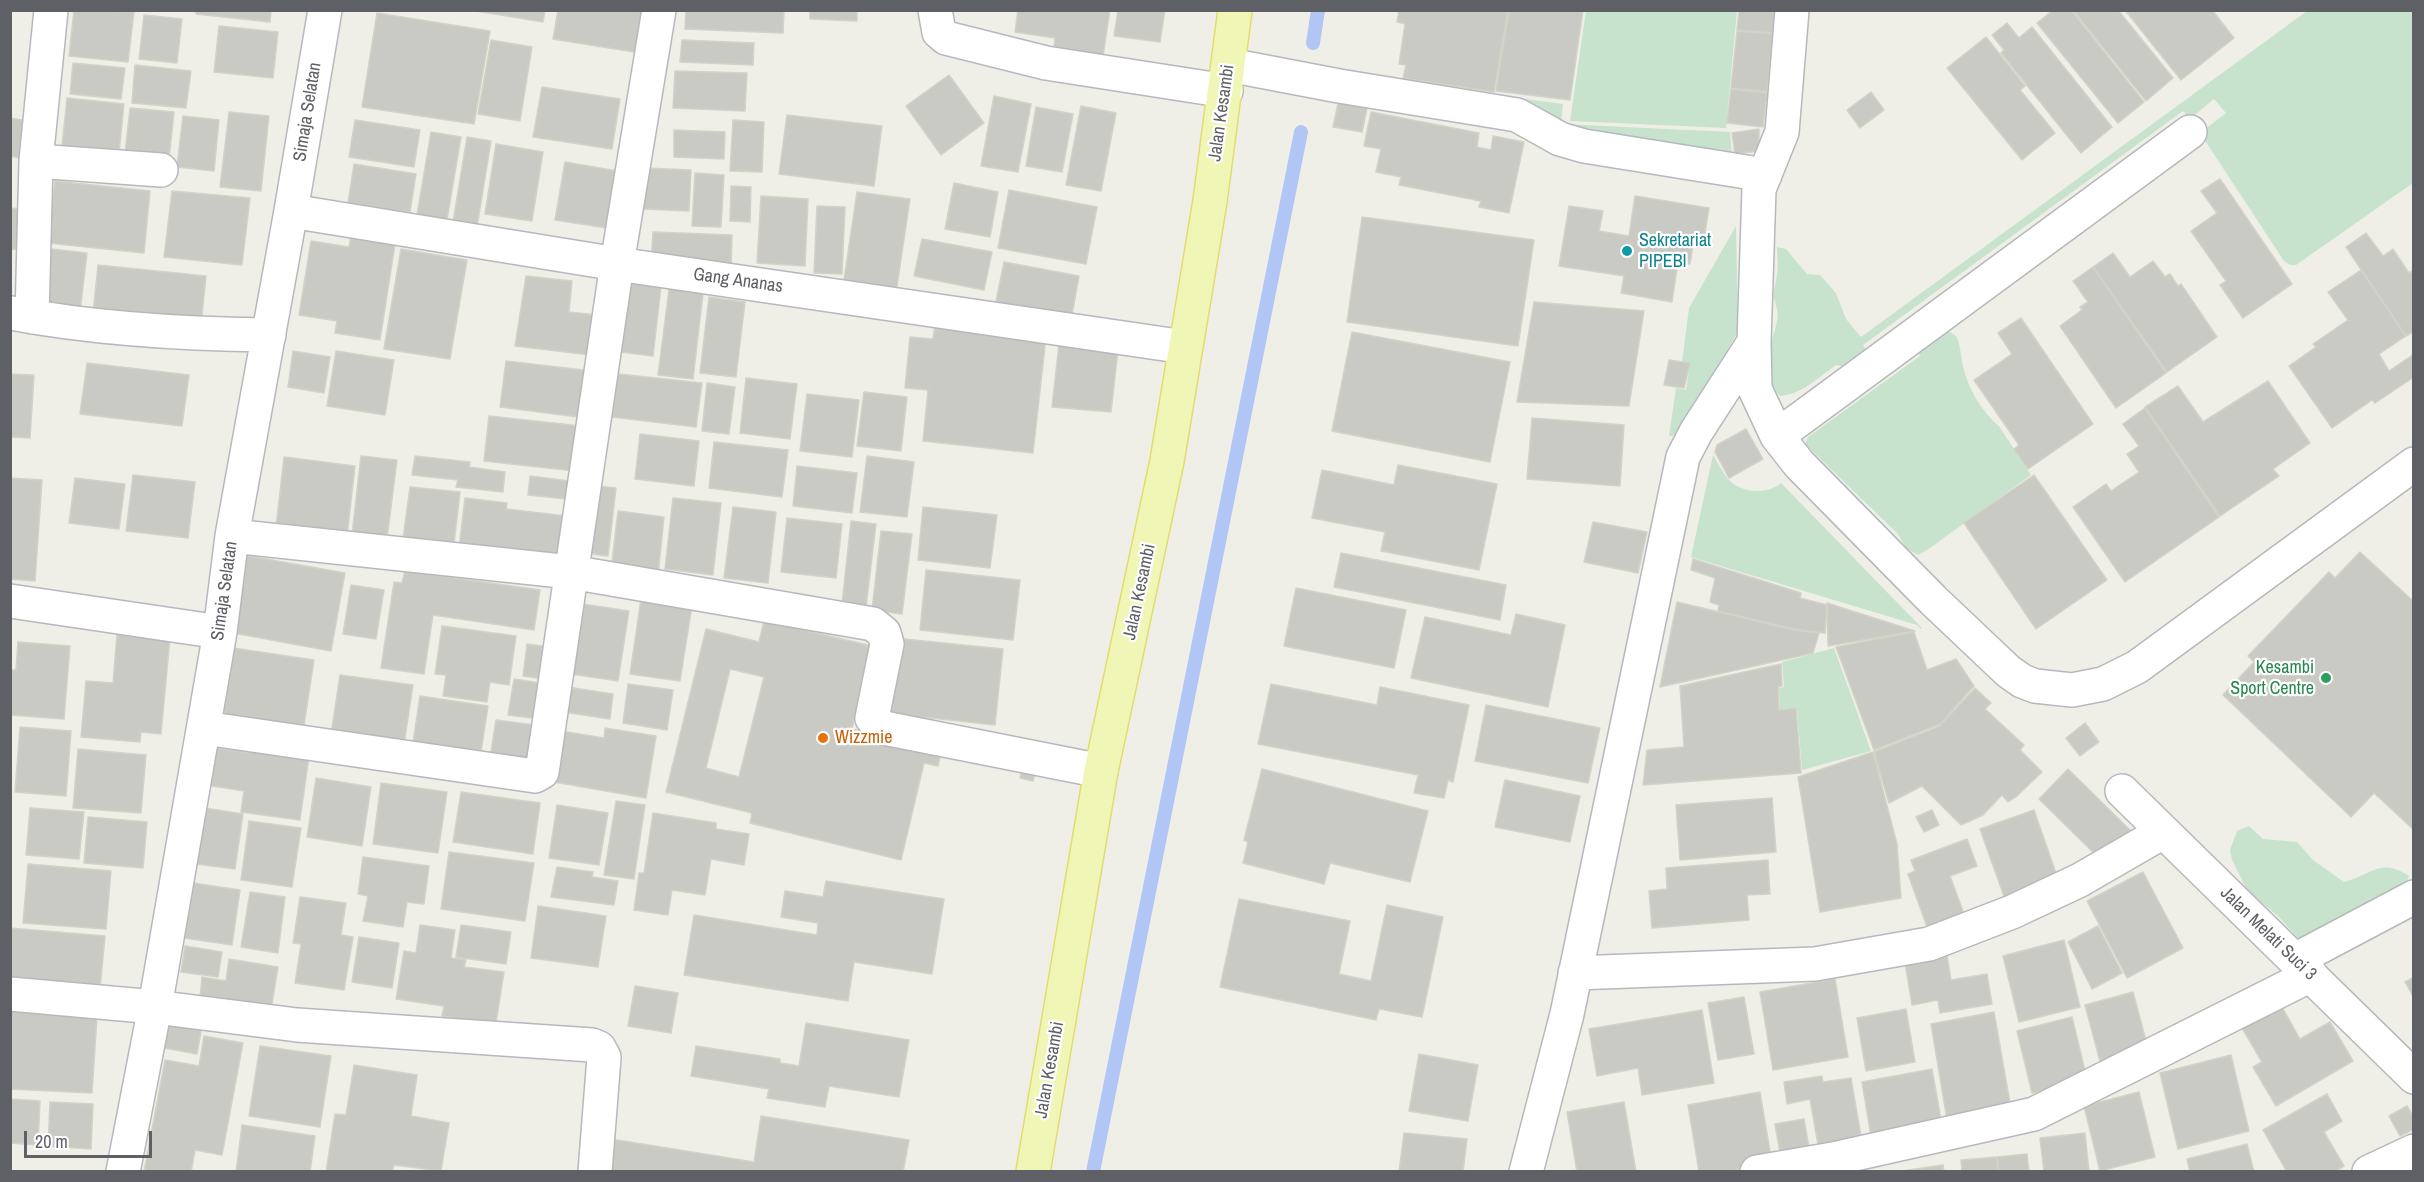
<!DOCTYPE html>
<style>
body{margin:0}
#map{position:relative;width:2424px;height:1182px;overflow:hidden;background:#efefe7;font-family:"Archivo Narrow",sans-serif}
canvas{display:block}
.frame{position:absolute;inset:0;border:12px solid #5f6066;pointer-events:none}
.scale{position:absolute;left:24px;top:1131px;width:128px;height:27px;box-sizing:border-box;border:3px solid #5f6066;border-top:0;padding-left:8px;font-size:18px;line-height:21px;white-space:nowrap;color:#5f6066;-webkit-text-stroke:4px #fff;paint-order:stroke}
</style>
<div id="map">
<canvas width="2424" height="1182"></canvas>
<div class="frame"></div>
<div class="scale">20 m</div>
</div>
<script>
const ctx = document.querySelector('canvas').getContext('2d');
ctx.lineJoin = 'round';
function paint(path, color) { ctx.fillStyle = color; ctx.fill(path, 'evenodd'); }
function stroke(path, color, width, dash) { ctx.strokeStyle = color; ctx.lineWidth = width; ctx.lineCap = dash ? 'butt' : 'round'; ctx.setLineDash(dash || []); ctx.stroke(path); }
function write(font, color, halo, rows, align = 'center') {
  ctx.font = font + ' "Archivo Narrow",sans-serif'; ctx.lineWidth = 4.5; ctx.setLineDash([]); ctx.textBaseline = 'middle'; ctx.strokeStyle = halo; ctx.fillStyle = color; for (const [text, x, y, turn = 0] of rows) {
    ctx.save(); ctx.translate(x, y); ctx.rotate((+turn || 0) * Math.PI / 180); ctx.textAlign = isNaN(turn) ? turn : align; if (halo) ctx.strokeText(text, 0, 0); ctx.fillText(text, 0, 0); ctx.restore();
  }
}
const green = new Path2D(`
 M1586,11H1737L1726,128L1570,121Z
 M2307,11H2413V183L2296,265H2290L2284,261L2200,133L2226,113L2214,99L2190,119L2183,111L1863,345L1867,351L1846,367L1836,365C1819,377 1801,395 1780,396C1757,369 1771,349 1777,321C1779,313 1776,306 1774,298C1773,291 1776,282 1777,275C1779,267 1777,256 1777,247L1786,249L1807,274L1820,275L1836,293L1846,319L1861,337Z
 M1358,77L1563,104L1561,123Z
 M1563,124L1730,132L1732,156Z
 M1736,226L1738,332L1686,420L1673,436H1669L1676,388L1686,390L1690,363L1682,362L1689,308Z
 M1946,329L1957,337C1961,348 1961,359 1964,370C1969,390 1983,413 1999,426L2031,475L1927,550L1918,555L1906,548L1898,534L1805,444L1808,437L1920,356L1918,347Z
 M1713,455C1718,463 1723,473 1729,480C1742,493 1767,495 1781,483L1922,628L1921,629L1917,625L1691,557Z
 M1834,648L1871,751L1802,770L1797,708L1780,709L1779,688L1784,687L1782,662Z
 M2249,826L2263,839L2297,842L2313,860L2344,882C2372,875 2380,857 2409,876L2407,883L2303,939L2298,938L2279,917L2247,890L2232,860L2230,850L2237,831Z`);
const stream = new Path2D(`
 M1313,43L1318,10
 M1093,1172L1301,132`);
const building = new Path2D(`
 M74,10L134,12L128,62L69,56Z
 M196,10H271L270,22L196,14Z
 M470,10H545L543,22Z
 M558,10H653L646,54L553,39Z
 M686,10H784L783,33L685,29Z
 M810,10H857V21L810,19Z
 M1018,10H1110L1101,69L1052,62L1055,38L1015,32Z
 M1118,10H1165L1160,42L1114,36Z
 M1399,10H1508L1494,92L1403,78L1406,65L1399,64L1405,24L1397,22Z
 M1509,10H1583L1570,100L1496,91Z
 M1739,10H1775L1773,33L1737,30Z
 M2053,10H2071L2144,102L2118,123L2037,23Z
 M2073,10H2118L2173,78L2146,101Z
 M2125,10H2212L2234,38L2181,80Z
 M377,13L490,31L474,124L362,107Z
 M144,15L182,19L177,63L139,59Z
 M2007,23L2019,38L2032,27L2112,127L2081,153L2001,53L2004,50L1992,35Z
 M219,26L278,32L273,78L214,72Z
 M1737,31L1773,34L1767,92L1731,88Z
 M1986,37L2025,86L2020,90L2055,133L2022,160L1947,68Z
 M491,40L532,47L520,121L478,114Z
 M682,40L754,43L753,65L680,62Z
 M73,63L125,68L121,99L70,94Z
 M135,65L191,71L186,108L132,103Z
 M675,71L747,73L745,111L673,108Z
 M949,75L984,123L941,155L906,106Z
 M542,87L620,99L612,149L533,137Z
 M1731,89L1767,93L1763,127L1727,123Z
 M1871,92L1884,110L1860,128L1847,110Z
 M994,96L1031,104L1018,172L981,166Z
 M67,98L124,104L118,162L61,156Z
 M1339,99L1368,104L1362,132L1333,127Z
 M1081,106L1116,113L1101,191L1066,185Z
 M1036,107L1073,114L1062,172L1026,166Z
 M130,108L174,112L169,159L125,154Z
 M229,112L269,116L261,191L220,187Z
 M1371,112L1479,133L1477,147L1491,150L1493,136L1524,142L1509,213L1479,207L1481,201L1399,185L1401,177L1376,172L1381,149L1364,146Z
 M787,115L882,126L874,186L779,174Z
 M183,116L219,120L214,171L177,167Z
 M10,118L35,122L29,160L10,156Z
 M355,120L420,130L414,167L349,157Z
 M733,120L764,122L762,172L730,171Z
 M1759,129V151L1735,154L1732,133Z
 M674,130L725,132L724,159L674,157Z
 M431,132L461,137L447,220L417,215Z
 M467,137L491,141L477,227L453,222Z
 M496,144L543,152L532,221L485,214Z
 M565,162L629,173L620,230L555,220Z
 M354,164L416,174L410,212L348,203Z
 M646,168L691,170L689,211L644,209Z
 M695,173L724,175L721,227L692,226Z
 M2220,179L2292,284L2243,318L2220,285L2226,281L2191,231L2217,213L2201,191Z
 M55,181L150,191L144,253L48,243Z
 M954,183L998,192L990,237L945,229Z
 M731,186L751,187L750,222L730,221Z
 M1009,190L1097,207L1086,264L998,248Z
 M172,191L250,198L242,265L164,257Z
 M857,192L910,199L896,293L843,286Z
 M761,196L808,199L805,266L757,263Z
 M1635,196L1709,208L1704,240L1694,239L1690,264L1678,262L1672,302L1621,293L1624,276L1559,266L1569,206L1603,211L1599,231L1629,236Z
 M817,206L845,207L842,274L814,273Z
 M10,208L31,210L27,250L10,249Z
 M1362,217L1534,240L1518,346L1347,322Z
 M352,230L396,238L380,340L335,333L337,321L299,315L311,241L349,247Z
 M653,232L732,235L731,269L651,265Z
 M2366,233L2383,256L2393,249L2409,273L2414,270V331L2406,336L2346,247Z
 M922,239L992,252L984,290L914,276Z
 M42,248L87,253L79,321L35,316Z
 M401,249L467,260L450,359L384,349Z
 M2113,253L2130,277L2153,261L2165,277L2170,274L2178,286L2181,284L2217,337L2167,372L2093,267Z
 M1004,262L1079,276L1070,326L994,311Z
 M98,265L206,276L200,334L92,323Z
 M2093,267L2166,373L2116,408L2060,326L2082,310L2080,307L2088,302L2073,281Z
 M2361,270L2406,336L2379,354L2389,371L2414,354V377L2375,403L2372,400L2332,428L2289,366L2316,347L2313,344L2348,320L2328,292Z
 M526,276L572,281L569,312L596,315L591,355L515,346Z
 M620,282L661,287L653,356L612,351Z
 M670,282L704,285L693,379L658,375Z
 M709,297L745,302L736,377L700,373Z
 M1534,302L1644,311L1629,406L1517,402Z
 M2021,318L2093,424L2028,469L2014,449L2019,445L1974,380L2012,354L1998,333Z
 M935,325L1046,337L1033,453L923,441L928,390L905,388L910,337L933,339Z
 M1352,332L1510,362L1490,462L1332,431Z
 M1060,335L1119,341L1111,412L1052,407Z
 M293,351L330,357L324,393L288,387Z
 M336,351L394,360L385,415L327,406Z
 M1669,360L1690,363L1684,388L1664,385Z
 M506,361L592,371L586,418L500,407Z
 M87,363L189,375L182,426L80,414Z
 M610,373L702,383L696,427L604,416Z
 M10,374L34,375L30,438L10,437Z
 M746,378L797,384L790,439L740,433Z
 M2268,381L2310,443L2273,469L2279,476L2220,516L2145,407L2178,386L2203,422Z
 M707,383L735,387L729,434L702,431Z
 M864,392L907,397L901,451L857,446Z
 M807,394L859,400L852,457L800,451Z
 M2145,408L2219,517L2125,582L2073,507L2106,484L2111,491L2139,472L2127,454L2139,446L2123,424Z
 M489,416L590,427L584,472L484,461Z
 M1532,418L1624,425L1620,486L1527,479Z
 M1746,429L1763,459L1729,478L1715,452L1717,445Z
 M640,434L699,441L694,486L635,479Z
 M714,442L788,450L782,497L709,488Z
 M361,456L397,460L386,547L351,543Z
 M415,456L470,462L469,467L505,472L503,492L456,487L458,480L412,475Z
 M867,456L914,462L907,517L860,512Z
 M284,457L355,466L346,545L275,536Z
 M1398,465L1497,484L1479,570L1381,551L1385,532L1312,518L1322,470L1394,485Z
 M797,466L857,473L852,513L793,506Z
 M133,475L195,482L188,538L126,531Z
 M2034,475L2107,580L2036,629L1964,523Z
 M530,476L577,482L576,500L528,495Z
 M10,478L42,480L35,581L10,579Z
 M75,478L125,484L119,529L69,523Z
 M586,485L616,488L608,556L578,552Z
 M410,487L460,492L453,552L402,546Z
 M465,498L507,503L506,509L575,517L569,563L458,557Z
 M673,498L721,503L713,575L665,569Z
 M733,507L776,512L768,583L724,578Z
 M923,507L997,515L990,568L918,560Z
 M618,511L664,517L658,576L611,570Z
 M787,518L842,524L836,578L781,572Z
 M851,521L876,524L866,607L842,604Z
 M1593,522L1647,532L1638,573L1584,562Z
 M881,531L912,534L902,614L872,610Z
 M2360,552L2414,602V830L2374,793L2351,817L2223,695L2254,662L2248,656L2329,572L2335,578Z
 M1341,553L1506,585L1500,620L1334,587Z
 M243,555L345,573L331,651L228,632Z
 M1693,559L1801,593L1800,598L1827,605L1825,633L1793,629L1718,611L1719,605L1710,602L1715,578L1691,570Z
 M926,570L1020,580L1013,640L920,630Z
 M405,571L540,590L534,630L433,615L424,674L381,668L394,582L402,583Z
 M351,585L384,590L376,639L343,634Z
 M1296,588L1406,610L1394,668L1284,646Z
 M641,599L692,606L680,681L630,674Z
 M569,602L629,611L618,681L558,672Z
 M1677,602L1794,630L1819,633L1813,653L1660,687Z
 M1827,603L1915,631L1828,646Z
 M1516,614L1565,625L1548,707L1411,678L1425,617L1511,635Z
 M764,621L872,646L852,729L942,748L938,766L924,763L901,860L750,823L752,813L666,792L706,629L759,642ZM730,669L764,677L739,777L706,768Z
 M442,626L516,636L509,685L490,682L487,702L443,696L446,675L435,674Z
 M1914,632L1927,670L1956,659L1974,686L1940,724L1874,750L1836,647Z
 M117,634L170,638L161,734L141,732L140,742L81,737L86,681L113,683Z
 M894,638L1003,649L995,725L886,713Z
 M18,642L70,646L64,719L10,715V670H16Z
 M527,644L555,648L551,680L523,676Z
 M233,648L314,660L303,732L223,721Z
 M1781,664L1782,686L1778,687L1779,710L1796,708L1801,773L1643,785L1647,750L1684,747L1680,686Z
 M340,675L413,685L403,751L330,741Z
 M514,679L553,685L548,720L508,715Z
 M628,684L673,690L667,730L623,723Z
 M1271,684L1377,705L1380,687L1469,705L1453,782L1448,780L1444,798L1414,793L1418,775L1258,744Z
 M561,686L613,694L610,719L557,711Z
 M1975,688L1991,703L1985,709L2024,745L2020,750L2042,772L2017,796L2008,802L2002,795L1983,815L1961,825L1922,786L1889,803L1874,752L1940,726Z
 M420,696L488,706L480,759L412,749Z
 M1486,705L1600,728L1588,783L1475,761Z
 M496,720L542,726L534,771L489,764Z
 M2085,723L2099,742L2080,756L2066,738Z
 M20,727L71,731L66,796L15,792Z
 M605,728L656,736L646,798L554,782L561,731L604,738Z
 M212,748L251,753V748L309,756L300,820L241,812L244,791L206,785Z
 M78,749L146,755L141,813L73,808Z
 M1873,752L1897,844L1901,898L1820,912L1798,777Z
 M1023,763L1037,766L1033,781L1020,778Z
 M1262,769L1428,811L1410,882L1330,863L1324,884L1243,863L1248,842L1244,840Z
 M2068,769L2135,835L2106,865L2039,799Z
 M316,778L371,787L362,846L307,837Z
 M1505,780L1580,796L1570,842L1495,827Z
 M381,783L447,792L438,853L373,844Z
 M461,792L540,803L533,854L453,842Z
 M1772,798L1776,852L1680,860L1676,805Z
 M616,801L645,805L634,879L604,875Z
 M557,805L608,813L599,865L549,858Z
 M30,808L84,812L79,859L26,855Z
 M205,808L243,814L235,869L196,864Z
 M1932,810L1939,825L1924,832L1916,817Z
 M2034,810L2059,882L2006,902L1980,829Z
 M653,813L716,823V829L749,834L744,865L711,859L705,895L672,890L668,915L634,910L639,873H644Z
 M88,817L147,822L143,868L84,863Z
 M249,821L301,828L292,887L241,880Z
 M1967,839L1977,866L1950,876L1968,925L1931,938L1908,874L1915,871L1911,860Z
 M449,852L534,863L525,921L441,909Z
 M363,857L429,866L424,904L407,902L403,927L363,921L368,896L358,894Z
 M1768,860L1770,894L1747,895L1749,920L1652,928L1649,891L1667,889L1666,868Z
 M28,864L111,871L106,929L23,923Z
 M557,867L593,872L592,877L618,881L614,905L551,897Z
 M2143,872L2183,948L2127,978L2087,901Z
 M826,881L944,899L932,974L854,962L848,1001L684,975L694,915L817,935L818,923L781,917L785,891L823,897Z
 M193,883L240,890L232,945L184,938Z
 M250,892L285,897L278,953L241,947Z
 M300,897L346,903L341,935L353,937L344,990L295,983L301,944L293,943Z
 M1239,899L1350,921L1339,974L1371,981L1387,905L1443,917L1422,1017L1379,1009L1376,1020L1220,987Z
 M538,906L606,916L598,967L531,958Z
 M420,925L455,930L451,958L466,960L464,967L504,972L496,1023L442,1016L444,1006L396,999L404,951L416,953Z
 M461,925L511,932L506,964L456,957Z
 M2098,926L2122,973L2092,989L2068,942Z
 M10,928L105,936L99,1000L10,993Z
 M359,937L399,943L392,988L352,982Z
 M2064,940L2080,1007L2019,1022L2003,956Z
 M185,946L222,952L218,977L181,972Z
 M1947,955L1951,980L1987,974L1992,1004L1940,1013L1938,1000L1912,1005L1905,963Z
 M229,959L278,967L270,1016L200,998L202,977L226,981Z
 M2414,977V998L2405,982Z
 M1835,979L1848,1057L1773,1070L1760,992Z
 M635,986L678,993L671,1033L628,1026Z
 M2133,992L2149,1052L2101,1065L2085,1005Z
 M1744,997L1754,1054L1718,1060L1708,1003Z
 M2281,1005L2300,1039L2330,1022L2353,1061L2276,1106L2253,1067L2262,1062L2242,1028Z
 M1906,1009L1915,1062L1866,1071L1857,1018Z
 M1702,1010L1714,1083L1642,1095L1638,1068L1597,1076L1589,1029Z
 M10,1011L97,1016L92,1093L10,1089Z
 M1994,1012L2011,1109L1947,1120L1931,1024Z
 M2072,1017L2087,1079L2032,1093L2017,1031Z
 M168,1020L202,1025L197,1054L164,1048Z
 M806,1023L909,1040L899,1097L829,1086L825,1107L767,1098L769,1089L691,1076L696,1046L780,1059V1063L799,1066Z
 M204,1036L243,1043L222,1155L195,1150L191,1172H144L165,1060L199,1066Z
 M260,1046L331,1056L320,1127L249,1116Z
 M1419,1054L1478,1065L1468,1121L1409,1111Z
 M2231,1055L2249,1131L2178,1149L2160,1073Z
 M354,1065L417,1075L411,1116L449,1123L441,1171L394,1165L392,1172H326L335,1114L346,1115Z
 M1932,1069L1943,1131L1872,1143L1862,1082Z
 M1822,1076L1823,1082L1851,1078L1863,1148L1820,1156L1810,1099L1787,1104L1784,1082Z
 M1760,1092L1772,1163L1725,1172H1699L1688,1105Z
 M2139,1092L2155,1157L2100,1171L2084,1106Z
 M2327,1094L2342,1121L2324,1132L2344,1166L2334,1172H2287L2263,1130Z
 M10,1099L40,1101L38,1145L10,1143Z
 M50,1102L93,1104L91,1149L48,1146Z
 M1624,1102L1636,1172H1577L1567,1112Z
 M2407,1106L2414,1118V1129L2400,1136L2389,1116Z
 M761,1116L909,1140L903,1172H606L611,1139L754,1162Z
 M1804,1119L1811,1159L1782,1164L1775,1124Z
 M242,1125L315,1136L310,1172H236Z
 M1404,1133L1467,1139L1463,1172H1399Z
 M2085,1133L2089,1172H2044L2040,1138Z
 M2247,1144L2254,1172H2190L2187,1159Z
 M2027,1154L2029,1172H1998L1997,1157Z
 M1997,1157L1998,1172H1962L1961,1160Z
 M1943,1165L1944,1172H1895Z`);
const street = new Path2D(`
 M935,10L939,32L946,38L1046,63L1226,91
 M1792,10L1782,132L1759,189L1754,342L1755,389L1777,436L1799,464L1933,600L2008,671L2022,681L2035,686L2072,690L2103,684L2137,667L2414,464
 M1229,65L1339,86L1517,115L1560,139L1584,146L1765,175
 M36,161L161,170
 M291,211L617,264L1185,347
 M11,313C96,329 183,334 269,335
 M32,317L36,161L51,10
 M1777,436L2190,132
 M232,536L571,572L873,624L884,633L887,644L872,718L884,728L1101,771
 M10,601L220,632
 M204,728L535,776L542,772L617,264L659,10
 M2122,791L2414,1077
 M2295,960L2414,897
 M1575,973L1815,964L1929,944L2012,912L2080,880L2163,832
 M10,994L155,1007L297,1025L592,1045L599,1048L604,1057L595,1172
 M123,1172L155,1007L220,632L232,536L291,211L325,10
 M1526,1172L1567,1014L1683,457L1696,432L1754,342
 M1757,1172L1833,1159L2034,1114L2311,975
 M2369,1172L2414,1151`);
const primary = new Path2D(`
 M1033,1172L1101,771L1167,461L1210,201L1235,10`);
const markers = [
 [1627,251,6,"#0f9aa8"],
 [2326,678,6,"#2e9e5b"],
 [823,738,6,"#e8710a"]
];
const streetNames = [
 ["Simaja Selatan",308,112,-81],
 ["Jalan Kesambi",1222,113,-82],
 ["Gang Ananas",738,281,8],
 ["Simaja Selatan",225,591,-82],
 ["Jalan Kesambi",1140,592,-78],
 ["Jalan Melati Suci 3",2268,934,44],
 ["Jalan Kesambi",1050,1070,-80]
];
const cultureNames = [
 ["Sekretariat",1639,241],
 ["PIPEBI",1639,262]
];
const leisureNames = [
 ["Kesambi",2314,668],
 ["Sport Centre",2314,689]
];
const foodNames = [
 ["Wizzmie",835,738]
];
paint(green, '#c7e3ce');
stroke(stream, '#b1c6f5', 14);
paint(building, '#cacac4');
stroke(building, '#d3d2c6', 1.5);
stroke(street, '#b7b8bc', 36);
stroke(primary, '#e1de6e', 36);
stroke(street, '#fff', 33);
stroke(primary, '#f0f6b6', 33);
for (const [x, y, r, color] of markers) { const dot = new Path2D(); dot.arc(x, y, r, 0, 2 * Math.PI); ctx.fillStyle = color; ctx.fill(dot); stroke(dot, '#fff', 2); }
write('18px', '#5f6066', '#fff', streetNames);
write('18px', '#0d838f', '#fff', cultureNames, 'left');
write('18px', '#27864d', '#fff', leisureNames, 'right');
write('18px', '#c56008', '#fff', foodNames, 'left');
</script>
